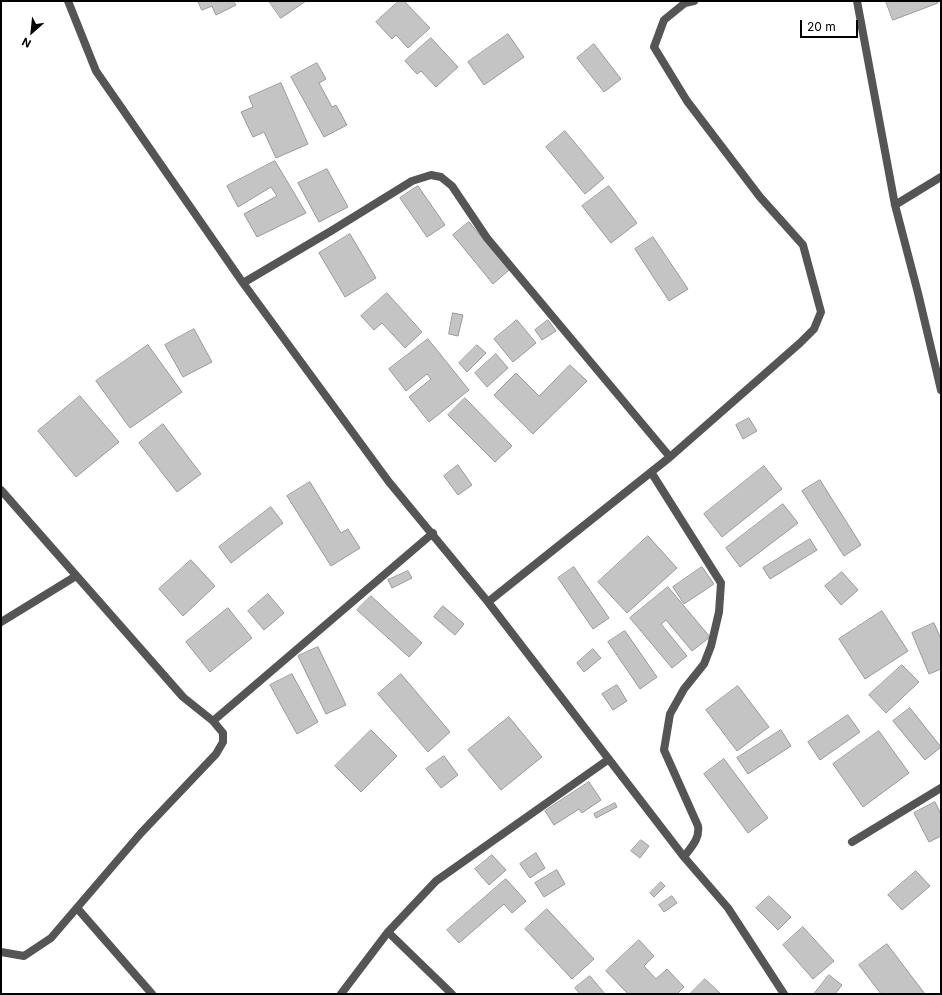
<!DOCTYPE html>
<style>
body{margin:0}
#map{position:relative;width:942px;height:995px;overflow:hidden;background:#fff;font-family:Inter,sans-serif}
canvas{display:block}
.frame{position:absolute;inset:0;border:2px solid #000;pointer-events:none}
.north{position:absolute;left:12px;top:12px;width:40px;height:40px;-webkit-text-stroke:3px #fff;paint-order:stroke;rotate:207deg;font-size:11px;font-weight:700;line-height:16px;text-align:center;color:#000}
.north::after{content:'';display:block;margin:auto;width:14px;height:18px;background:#000;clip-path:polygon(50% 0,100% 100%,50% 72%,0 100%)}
.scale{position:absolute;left:800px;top:20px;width:58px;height:18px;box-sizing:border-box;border:2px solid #000;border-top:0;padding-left:5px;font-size:12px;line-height:14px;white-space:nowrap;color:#000;-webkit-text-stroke:3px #fff;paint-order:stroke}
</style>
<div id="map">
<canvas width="942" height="995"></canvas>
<div class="frame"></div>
<div class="north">N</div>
<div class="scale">20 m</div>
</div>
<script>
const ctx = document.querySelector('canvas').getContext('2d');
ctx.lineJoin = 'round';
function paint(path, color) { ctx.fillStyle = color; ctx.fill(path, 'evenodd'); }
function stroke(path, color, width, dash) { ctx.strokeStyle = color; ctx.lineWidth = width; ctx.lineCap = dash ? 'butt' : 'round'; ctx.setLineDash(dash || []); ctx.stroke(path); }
const building = new Path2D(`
 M198,1H233L236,5L216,15L212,6L202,10Z
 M269,1H306L281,18Z
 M399,1H404L430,28L408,48L396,35L392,39L376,22Z
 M886,1H937L938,3L893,20Z
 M508,34L524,57L484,85L468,62Z
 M431,38L458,67L436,87L421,71L417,74L405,61Z
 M594,44L621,79L604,92L577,58Z
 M317,63L326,79L319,83L332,107L336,105L347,125L324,137L291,77Z
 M281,83L308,144L276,158L264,132L253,137L241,112L253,107L249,97Z
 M565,131L604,178L585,194L546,147Z
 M275,161L306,213L257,237L244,214L277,196L271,187L238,207L227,186Z
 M327,169L348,207L319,222L298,183Z
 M418,186L445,225L427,237L400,198Z
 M609,186L637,223L611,243L582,206Z
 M469,222L509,270L493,284L453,235Z
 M350,234L376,278L345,297L319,253Z
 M653,237L688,289L669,301L635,249Z
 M387,293L422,332L405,348L382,323L374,330L361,316Z
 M453,313L463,315L458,336L449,334Z
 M517,320L536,343L513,362L494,339Z
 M548,320L556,331L542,340L535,330Z
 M194,329L212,362L183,377L165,345Z
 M428,339L469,390L429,422L409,397L431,379L427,374L406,391L389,369Z
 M148,345L182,392L130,428L96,381Z
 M477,345L486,353L467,372L459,363Z
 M496,354L508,368L487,387L475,373Z
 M570,365L587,381L533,434L494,395L516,373L539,396Z
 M80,396L119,442L76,477L38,431Z
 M465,398L512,446L495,462L448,415Z
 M749,418L757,431L743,439L736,425Z
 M163,424L201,474L177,492L139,443Z
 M458,465L472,485L458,495L444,476Z
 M764,466L782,489L722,537L704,514Z
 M820,480L861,545L844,556L802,491Z
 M310,482L341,533L348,529L360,548L331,566L287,496Z
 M783,504L798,523L740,567L726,548Z
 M271,507L283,523L231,563L219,547Z
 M648,536L677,568L627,613L598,582Z
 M810,539L817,550L770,579L763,568Z
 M191,560L215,586L183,616L159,589Z
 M574,567L609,618L593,629L558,578Z
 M702,567L714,584L684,604L673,587Z
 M408,571L412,578L392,588L388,580Z
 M842,572L858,590L841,605L825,586Z
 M668,587L710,637L692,651L666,620L661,624L687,656L672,668L630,618Z
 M268,594L284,613L264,630L248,611Z
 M371,596L422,643L409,657L357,610Z
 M443,606L464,624L455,635L434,617Z
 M228,608L252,638L210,672L186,642Z
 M882,611L908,651L865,679L839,639Z
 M934,623L941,639V669L929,674L912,633Z
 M625,631L657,677L640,689L608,642Z
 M318,647L346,705L326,714L298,656Z
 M593,649L601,658L584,672L577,663Z
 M902,665L919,682L886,713L869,695Z
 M292,674L318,722L297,734L270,685Z
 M401,674L450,732L428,752L378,694Z
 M617,685L627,701L613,710L602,694Z
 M738,686L769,727L737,751L706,710Z
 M910,708L941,747L925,760L893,721Z
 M848,715L860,732L820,760L808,742Z
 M509,717L542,757L501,790L468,750Z
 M371,730L397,756L361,792L335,766Z
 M781,730L791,746L748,774L737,758Z
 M879,731L909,773L863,807L833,764Z
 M444,756L458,775L441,788L426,769Z
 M724,759L768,818L748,833L704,774Z
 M589,782L601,800L582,813L579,809L554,825L545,811Z
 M935,802L941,814V836L929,842L914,813Z
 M615,803L617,807L596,818L594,814Z
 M641,840L649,846L640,858L631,851Z
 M536,853L545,868L530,878L520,864Z
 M492,855L506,870L489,885L475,869Z
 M557,870L565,884L544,897L535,883Z
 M916,871L930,886L902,910L888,895Z
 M506,879L526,901L512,913L504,904L459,943L447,930Z
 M661,882L665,886L654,897L650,893Z
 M672,896L677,903L664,912L659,905Z
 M769,896L791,917L778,930L756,908Z
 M547,909L594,959L572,979L525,929Z
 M803,927L834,961L813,979L783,945Z
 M639,940L654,956L644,966L656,979L667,969L684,987L677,994H628L606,971Z
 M887,944L925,994H881L859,965Z
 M829,975L842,985L835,994H817L815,993Z
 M590,976L605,994H580L575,988Z
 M705,979L721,994H690Z`);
const street = new Path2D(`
 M68,1L96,71L243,283L389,482L488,602L684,857L728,908L784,994
 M857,1L895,205L918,293L941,390
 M895,205L941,177
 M243,283L331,231L412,181L431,175L441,177L452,186L487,238L670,457
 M651,472L721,583L719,612L711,646L704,664L684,689L670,714L664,750L698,826C700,839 691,847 684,857
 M1,490L183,697L213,721L433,533
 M488,602L670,457L800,343L814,329L821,312L803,245L760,197L687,101L654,47L664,20L685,3L694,1
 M1,622L76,576
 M852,842L941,788
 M77,908L152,994
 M388,932L452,994
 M1,952L24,956L51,938L141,833L216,754L223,742V733L213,721
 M341,994L388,932L436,881L609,759`);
paint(building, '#c4c4c4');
stroke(building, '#999', 1);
stroke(street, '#555', 8);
</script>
